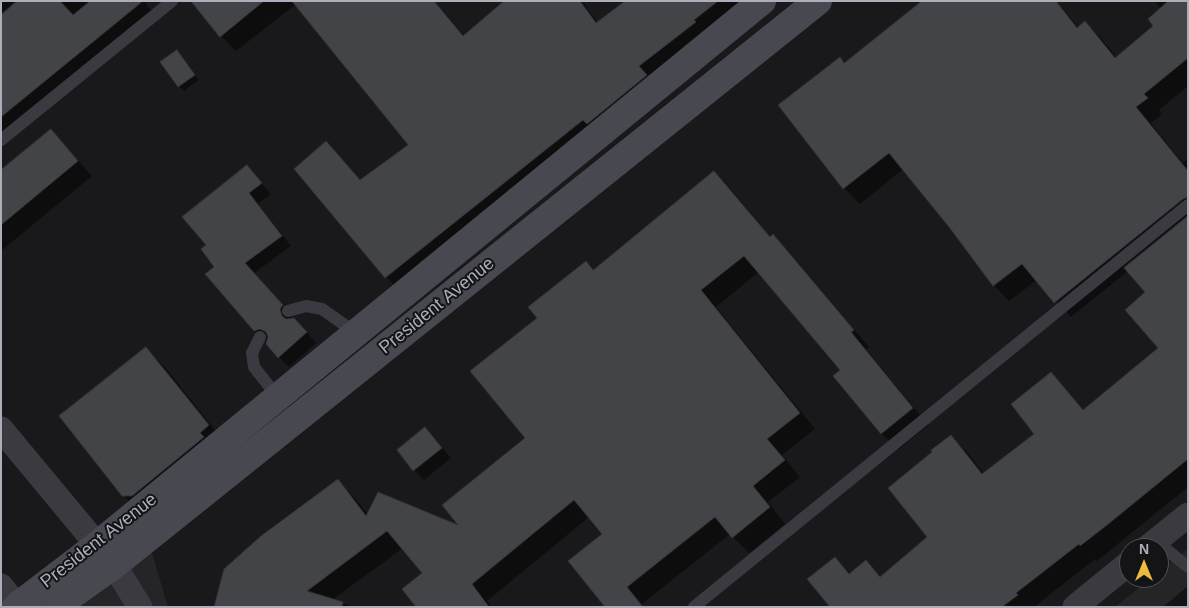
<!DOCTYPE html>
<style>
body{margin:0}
#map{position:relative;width:1189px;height:608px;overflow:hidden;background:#19191b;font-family:Helvetica,sans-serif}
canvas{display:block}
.frame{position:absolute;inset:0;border:2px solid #acafba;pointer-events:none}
.north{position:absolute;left:1119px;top:538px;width:50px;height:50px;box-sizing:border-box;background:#141416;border:1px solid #515258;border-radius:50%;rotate:0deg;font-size:14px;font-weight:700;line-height:20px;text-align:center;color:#acafba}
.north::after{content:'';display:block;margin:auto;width:18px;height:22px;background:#ecbb3f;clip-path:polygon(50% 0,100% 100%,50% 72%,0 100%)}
</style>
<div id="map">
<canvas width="1189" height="608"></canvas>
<div class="frame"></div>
<div class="north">N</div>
</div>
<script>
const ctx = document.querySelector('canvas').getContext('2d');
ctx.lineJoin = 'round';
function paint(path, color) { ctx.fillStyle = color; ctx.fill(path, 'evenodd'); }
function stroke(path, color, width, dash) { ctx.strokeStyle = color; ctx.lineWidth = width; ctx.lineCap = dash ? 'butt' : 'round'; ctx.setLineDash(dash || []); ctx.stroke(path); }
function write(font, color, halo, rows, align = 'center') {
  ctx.font = font + ' Helvetica,sans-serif'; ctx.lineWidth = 4; ctx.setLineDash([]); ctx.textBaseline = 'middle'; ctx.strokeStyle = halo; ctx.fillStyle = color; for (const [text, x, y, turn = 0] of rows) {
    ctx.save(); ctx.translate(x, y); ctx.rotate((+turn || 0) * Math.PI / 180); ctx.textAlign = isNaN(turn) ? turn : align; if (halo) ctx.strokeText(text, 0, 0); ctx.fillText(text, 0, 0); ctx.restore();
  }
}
const built = new Path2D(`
 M147,536L168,607H61Z
 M1188,549V607H1115L1151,578H1159V572Z`);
const shadow = new Path2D(`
 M1,1H144L156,18L1,144Z
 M193,1H435L464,36L506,1H585L583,3L598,23L627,1H751L401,292L386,277L326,143L361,181L410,145L296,4L236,51L221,36Z
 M924,1H1057L1079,28L1085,22L1101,38L1117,58L1155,26L1161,9L1155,1H1188V86L1159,110L1162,114L1151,123L1183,163L1188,159V487L1097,561L1095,559L1034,607H831L835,559L851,574L866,562L881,577L929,537L951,437L967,452L984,474L1036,434L1051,374L1085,411L1160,348L1147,292L1128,271L1071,317L1037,280L1009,301L994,285L903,169L860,204L844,188L840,59L845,64Z
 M182,57L199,80L184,91L179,86Z
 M51,131L92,176L1,251V172Z
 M247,167L271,194L258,204L291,246L254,273L292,316L290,320L304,329L316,343L289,367L279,357L269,339L265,341L255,331L207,274L216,267L208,245Z
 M714,172L730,188L771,238L773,236L789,252L869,347L866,349L928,425L898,450L882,434L835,376L841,370L759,272L716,307L815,429L782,455L800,477L768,502L785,524L749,553L730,534L642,604L644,607H607L603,534L589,517L487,601L492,607H417L424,573L403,548L332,600L354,607H219L338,481L354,497L368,515L463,528L526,438L539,318L586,263L594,271Z
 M146,349L164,366L226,444L141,513L123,495Z
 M425,428L451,458L424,480L414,470Z
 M1188,586V607H1163Z`);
const building = new Path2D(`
 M17,1H60L73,15L90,1H143L1,117V15Z
 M191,1H264L220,37Z
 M292,1H434L463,36L504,1H580L596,23L625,1H718L694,20L696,22L639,66L647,75L587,124L583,120L385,278L294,169L326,141L360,180L408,145Z
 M922,1H1056L1077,28L1085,21L1115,58L1153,26L1148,19L1168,1H1188V58L1144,94L1148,98L1136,107L1188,171V197L1183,199L1054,303L1022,264L993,286L949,227L889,153L843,189L778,105L840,57L844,63Z
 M177,50L195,75L178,87L160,62Z
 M51,129L78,161L1,225V170Z
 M247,165L262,183L249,193L282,236L245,263L283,305L280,309L282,316L286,319L294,318L307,332L278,358L266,344L268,337L266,332L260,329L254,331L205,274L214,267L201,249L206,245L182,217Z
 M714,171L770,237L773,234L854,330L851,332L913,408L881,434L833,376L840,370L744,256L701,290L800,413L767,439L785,460L753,486L770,507L732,538L715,517L627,587L643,607H605L568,561L602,534L574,500L472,584L489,607H416L402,589L422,573L387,531L307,591L343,602L342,607H214L224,569L261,536L338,479L366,516L378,492L458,525L442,505L525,438L470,371L537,318L528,307L586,261L593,270Z
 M1188,216V459L1107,525L1080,546L1079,544L1016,593L1018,595L1002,607H830L807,579L835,557L849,574L866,560L880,577L927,537L888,488L932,452L931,450L951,435L982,474L1034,434L1011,404L1051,372L1083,410L1158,348L1125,310L1145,292L1124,268Z
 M146,347L209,425L200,433L204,437L132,496H122L59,416Z
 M425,427L442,448L413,471L397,450Z`);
const service = new Path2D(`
 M1,140L172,1
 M288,311L306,306L322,309L356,333
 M260,337L252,353L254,367L280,400
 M1156,541L1188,567
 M694,607L1188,205`);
const minor = new Path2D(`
 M1,429L114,565L140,607
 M1147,548L1188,515
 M1,586L18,607
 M1075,607L1129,563`);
const secondary = new Path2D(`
 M16,607L97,545L762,1
 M55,607L114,565L818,1`);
const streetNames = [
 ["President Avenue",437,306,-39],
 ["President Avenue",99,541,-38]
];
paint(built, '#252528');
paint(shadow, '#0007');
paint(building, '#434448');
stroke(building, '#333337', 1);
stroke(service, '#3a3a40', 12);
stroke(minor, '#3a3a40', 25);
stroke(secondary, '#484950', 28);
write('18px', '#acafba', '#141416', streetNames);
</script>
